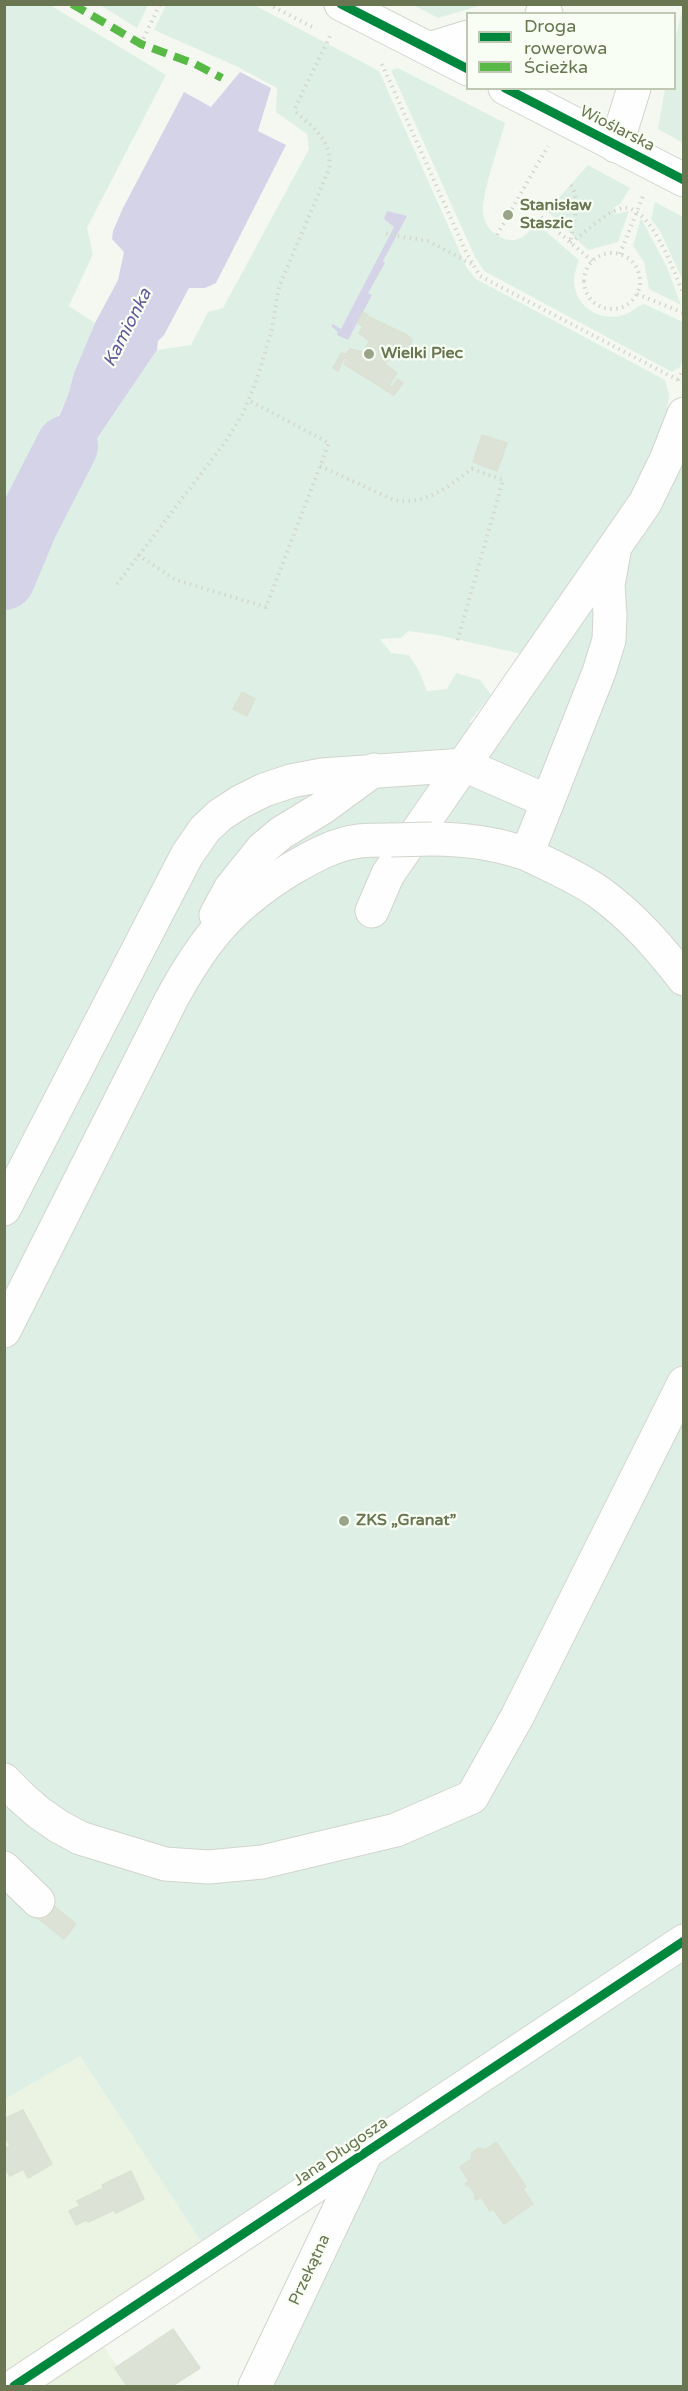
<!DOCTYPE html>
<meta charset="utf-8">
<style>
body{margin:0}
#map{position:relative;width:688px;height:2391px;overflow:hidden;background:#f4f8f1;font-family:"Varela Round",sans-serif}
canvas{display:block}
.frame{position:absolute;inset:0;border:6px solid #697651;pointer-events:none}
.legend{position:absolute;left:466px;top:12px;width:210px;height:78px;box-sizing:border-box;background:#f8fef4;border:2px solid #bfc8b3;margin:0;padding:8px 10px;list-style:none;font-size:18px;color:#697651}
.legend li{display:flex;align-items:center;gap:12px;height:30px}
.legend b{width:30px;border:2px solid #bfc8b3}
</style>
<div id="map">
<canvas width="688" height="2391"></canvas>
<div class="frame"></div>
<ul class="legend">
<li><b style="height:8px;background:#00873e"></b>Droga rowerowa</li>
<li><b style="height:8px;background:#58b947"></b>Ścieżka</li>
</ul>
</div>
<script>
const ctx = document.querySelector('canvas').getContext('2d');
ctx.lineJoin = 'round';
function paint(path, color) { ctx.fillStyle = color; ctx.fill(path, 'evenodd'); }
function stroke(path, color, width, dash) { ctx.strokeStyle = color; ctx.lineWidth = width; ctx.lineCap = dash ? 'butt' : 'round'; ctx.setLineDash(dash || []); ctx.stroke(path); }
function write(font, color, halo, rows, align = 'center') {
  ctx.font = font + ' "Varela Round",sans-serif'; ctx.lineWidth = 4.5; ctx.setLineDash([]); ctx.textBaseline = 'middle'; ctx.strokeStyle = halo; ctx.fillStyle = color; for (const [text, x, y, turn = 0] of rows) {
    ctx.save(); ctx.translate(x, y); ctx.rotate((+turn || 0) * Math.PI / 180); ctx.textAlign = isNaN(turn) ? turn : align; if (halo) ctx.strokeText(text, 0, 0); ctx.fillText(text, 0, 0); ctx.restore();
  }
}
const residential = new Path2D(`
 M80,2056L208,2252L97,2337L131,2386H5L4,2099Z`);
const green = new Path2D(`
 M5,5H50L166,75L87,228L93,254L69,306L95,323L74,373L68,395L48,438L37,527L157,350L191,345L208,312L223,308L309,149L307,134L276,112L277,88L238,67L154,30L166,5H254L379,71L467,268L476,279L665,380L669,394L667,410L683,419V1926L208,2252L80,2056L5,2099ZM408,631L437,635L522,654L477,726L469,722L491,695L480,680L456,673L447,689L427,691L419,671L409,655L391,653L380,639L401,638Z
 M100,5H148L137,28Z
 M413,5H482L438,18Z
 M683,7V143L658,129L665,89L674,88L675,39Z
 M398,68L505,123C500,142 481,196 483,213C484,223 491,234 502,238C519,244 525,236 536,223L579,260C577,267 573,276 574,283C576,307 600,322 623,315C631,313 637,306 644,304L683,322V359L680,367L672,372L484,271L475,257L391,70Z
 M588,165L630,188L620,204L613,208L615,214L629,211L618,242L588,250L547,211Z
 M655,202L683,217V281L660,231L651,219Z
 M641,218L667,267L681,305L649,289L644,262L633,246Z
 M683,1950V2386H273L377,2166L396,2149Z`);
const water = new Path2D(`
 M240,72L271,88L258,131L286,145L216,283L205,288H189L164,335L158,341L157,350L37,527L17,516L68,395L74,373L95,323L118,280L124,252L112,239L113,231L123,208L184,92L211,107Z
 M387,211L407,216L383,261L385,263L368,293L372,295L348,340L337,335L338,332L331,326L333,324L341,329L394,227L384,219Z`);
const river = new Path2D(`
 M4,579L27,524L67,446`);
const building = new Path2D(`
 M363,312L368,315L364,322L366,323L369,317L407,335L412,340L407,355L396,351L386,362L385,364L397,373L389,385L392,387L398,379L403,383L394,395L344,364L346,359L344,358L338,371L333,368L341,353L346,354L350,349L364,352L369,341L359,333L363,327L357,323Z
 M482,435L507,443L497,471L473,462Z
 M242,692L255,699L247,716L233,709Z
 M44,1898L76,1924L64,1939L31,1913Z
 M23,2110L52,2164L28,2178L23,2169L10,2176L4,2167V2149L10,2146L4,2135V2119Z
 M496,2142L526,2187L523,2189L533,2204L504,2224L493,2209L490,2211L481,2197L476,2200L474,2197L476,2196L469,2185L467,2186L465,2184L469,2181L460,2167L471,2159L472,2153L478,2148L485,2150Z
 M131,2171L144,2199L116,2213L114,2210L88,2222L86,2220L76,2225L69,2211L80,2206L77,2201L104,2188L102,2185Z
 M173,2329L200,2368L172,2386H127L115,2368Z`);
const path = new Path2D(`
 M268,4L316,29
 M141,44L160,4
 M382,64L466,252L480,276L678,380
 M571,185C581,201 574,224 570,243C587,232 600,216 619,209C649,198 676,276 684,296
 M541,217L592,261
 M386,234L428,241L472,264
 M497,235L548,146
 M584 281a28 28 0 1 1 56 0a28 28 0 1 1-56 0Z
 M620,254L643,196
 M637,294L684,313
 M678,380L684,368
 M320,466L394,500C426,506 448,486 472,469L503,480L457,642
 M138,555L176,580L266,607L329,443L248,400
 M117,584L226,441L242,415L255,385L271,333L279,287L329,169C333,142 315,129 296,112L295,108L330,36`);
const minor = new Path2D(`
 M341,4L468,69
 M542,14H546
 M429,49L468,37
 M505,88L684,180
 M616,146L634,88
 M614,552L608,585L610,614L609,640L599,672L527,854C551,866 578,877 600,893C633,917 659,947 684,979
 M432,839C465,839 495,843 527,854
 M372,911L388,874L645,503L666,460L684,414
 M216,915L230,889L262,849L281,833L322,808L374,770
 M4,1209L187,855L205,829L220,815L240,802L264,790L291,781L322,775L464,765L547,801
 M4,1331L171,1000C204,939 231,906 291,869C312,857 334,844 359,841C370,840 381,840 391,840
 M4,1780L21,1797L38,1812L58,1826L80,1838L165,1864L208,1867L262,1862L396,1830L472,1797L517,1717L684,1383
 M4,1868L38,1901
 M14,2386L684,1941
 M255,2386L365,2155`);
const minorBridge = new Path2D(`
 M391,840L432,839`);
const quiet = new Path2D(`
 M72,4L141,44L195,64L222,78`);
const cycleway = new Path2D(`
 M341,4L468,69
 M505,88L684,180
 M14,2386L684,1941`);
const markers = [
 [508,215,6,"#9aa489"],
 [369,354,6,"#9aa489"],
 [344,1521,6,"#9aa489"]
];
const streetNames = [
 ["Wioślarska",617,129,27],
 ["Jana Długosza",341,2152,-34],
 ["Przekątna",310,2270,-65]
];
const poiNames = [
 ["Stanisław",520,206],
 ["Staszic",520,224],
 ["Wielki Piec",381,354],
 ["ZKS „Granat”",356,1521]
];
const waterNames = [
 ["Kamionka",128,328,-63]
];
paint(residential, '#ebf3e3');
paint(green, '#def0e6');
paint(water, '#d5d3e8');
stroke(river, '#d5d3e8', 62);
paint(building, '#dde2d6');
stroke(building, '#dbe1d3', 1.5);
stroke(minor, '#d1d5cc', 35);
stroke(path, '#d4d8ce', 4, [1.5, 4.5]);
stroke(minor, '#fdfefd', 33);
stroke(minorBridge, '#d1d5cc', 35, []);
stroke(minorBridge, '#fdfefd', 33);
stroke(quiet, '#58b947', 8, [15, 8]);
stroke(cycleway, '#00873e', 9);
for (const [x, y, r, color] of markers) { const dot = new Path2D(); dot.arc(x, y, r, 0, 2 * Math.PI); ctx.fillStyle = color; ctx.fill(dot); stroke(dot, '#f8fef4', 2); }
write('16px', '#697651', '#f8fef4', streetNames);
write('bold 16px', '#697651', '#f8fef4', poiNames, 'left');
write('italic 18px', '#62579b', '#f8fef4', waterNames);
</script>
